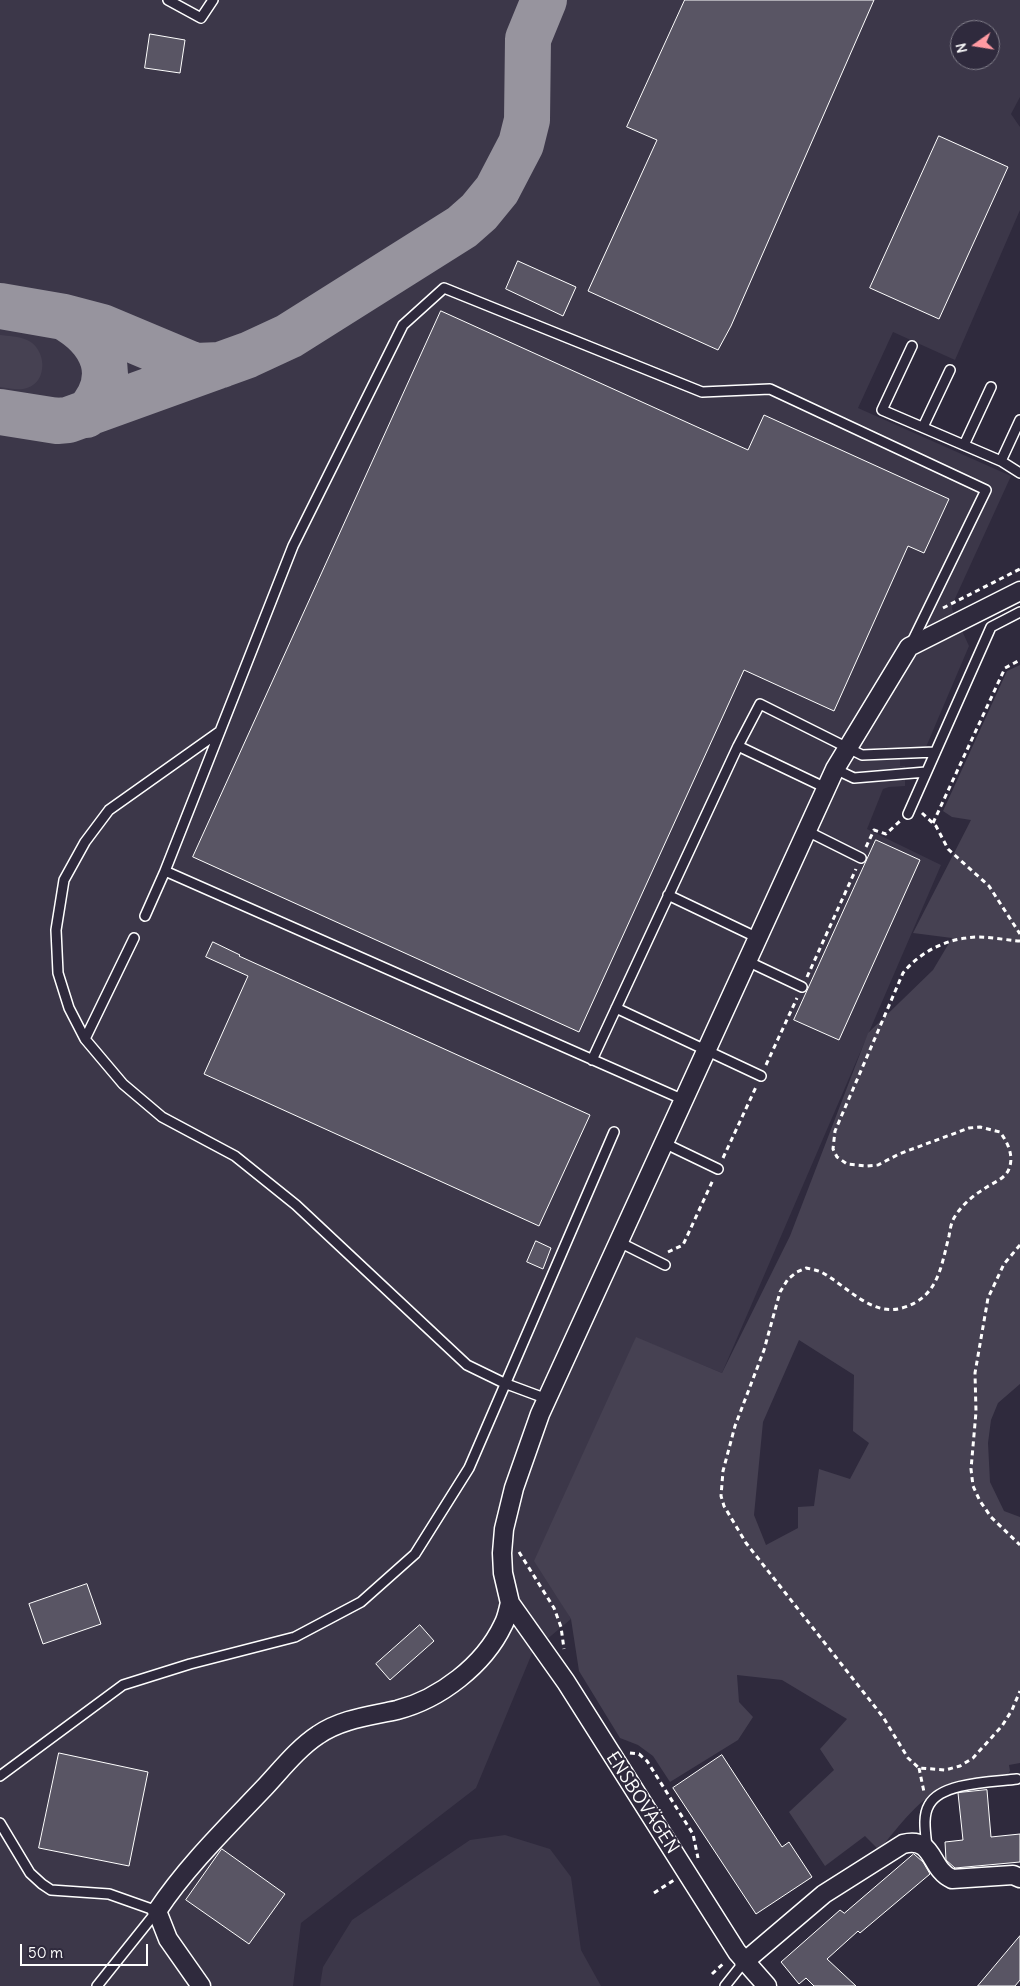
<!DOCTYPE html>
<meta charset="utf-8">
<style>
body{margin:0}
#map{position:relative;width:1020px;height:1986px;overflow:hidden;background:#2f2a3d;font-family:Delius,sans-serif}
canvas{display:block}
.north{position:absolute;left:950px;top:20px;width:50px;height:50px;box-sizing:border-box;background:#2f2a3d;border:1px solid #827f8b;border-radius:50%;rotate:257deg;font-size:14px;font-weight:700;line-height:20px;text-align:center;color:#fff}
.north::after{content:'';display:block;margin:auto;width:18px;height:22px;background:#ff9aa2;clip-path:polygon(50% 0,100% 100%,50% 72%,0 100%)}
.scale{position:absolute;left:20px;top:1944px;width:128px;height:22px;box-sizing:border-box;border:2px solid #fff;border-top:0;padding-left:6px;font-size:15px;line-height:18px;white-space:nowrap;color:#fff;-webkit-text-stroke:4px #2f2a3d;paint-order:stroke}
</style>
<div id="map">
<canvas width="1020" height="1986"></canvas>
<div class="north">N</div>
<div class="scale">50 m</div>
</div>
<script>
const ctx = document.querySelector('canvas').getContext('2d');
ctx.lineJoin = 'round';
function paint(path, color) { ctx.fillStyle = color; ctx.fill(path, 'evenodd'); }
function stroke(path, color, width, dash) { ctx.strokeStyle = color; ctx.lineWidth = width; ctx.lineCap = dash ? 'butt' : 'round'; ctx.setLineDash(dash || []); ctx.stroke(path); }
function write(font, color, halo, rows, align = 'center') {
  ctx.font = font + ' Delius,sans-serif'; ctx.lineWidth = 4; ctx.setLineDash([]); ctx.textBaseline = 'middle'; ctx.strokeStyle = halo; ctx.fillStyle = color; for (const [text, x, y, turn = 0] of rows) {
    ctx.save(); ctx.translate(x, y); ctx.rotate((+turn || 0) * Math.PI / 180); ctx.textAlign = isNaN(turn) ? turn : align; if (halo) ctx.strokeText(text, 0, 0); ctx.fillText(text, 0, 0); ctx.restore();
  }
}
const built = new Path2D(`
 M0,0H1020V97L1011,114L1020,127V210L955,360L893,332L858,408L1011,476L953,603L952,609L969,646L926,747L900,748V766H905V786L889,787L883,789L867,829L941,865L722,1373L636,1338L557,1595L571,1619L533,1651L476,1788L301,1923L293,1986H0ZM960,30H990V60H960Z
 M505,1835L550,1849L571,1877L581,1950L601,1986H320L323,1967L352,1920L470,1840Z`);
const green = new Path2D(`
 M0,335C8,336 19,336 27,340C46,348 49,381 27,388C19,391 8,388 0,387Z
 M1020,665V1384L998,1403L991,1420L988,1443L990,1482L1004,1511L1020,1517V1763L1009,1765L1010,1771L1005,1778C987,1780 968,1781 951,1785C923,1792 897,1829 879,1850L865,1836L825,1866L789,1812L834,1770L820,1749L847,1719L782,1680L737,1675L739,1702L753,1717L738,1740L670,1782L653,1756L638,1745L620,1738L579,1671L571,1619L534,1561L636,1337L722,1373L790,1236L868,1033L933,970L952,938L913,933L971,820L952,817L943,811L1007,671ZM799,1340L854,1375L853,1431L869,1443L850,1479L819,1469L814,1506L798,1507V1528L766,1545L754,1515L763,1422Z`);
const taxiway = new Path2D(`
 M0,306L64,317L102,327L195,366L221,365
 M64,317C104,340 121,378 86,415
 M0,412L57,421L68,420L248,355L289,336L462,227L479,212L497,190L521,144L527,120L528,39L544,0`);
const building = new Path2D(`
 M685,0H874L731,326L718,350L588,291L657,140L627,127Z
 M150,34L185,40L180,73L145,68Z
 M939,136L1008,167L939,319L870,288Z
 M518,261L576,287L563,316L506,289Z
 M441,311L748,450L764,415L949,499L924,553L908,546L834,711L744,670L579,1032L193,857Z
 M876,840L920,860L839,1040L794,1020Z
 M213,942L240,955L239,956L590,1115L539,1226L204,1074L248,976L206,957Z
 M536,1241L551,1248L543,1269L527,1262Z
 M87,1584L101,1624L43,1644L29,1604Z
 M420,1625L434,1641L390,1680L376,1664Z
 M59,1753L148,1772L129,1866L39,1848Z
 M722,1755L782,1847L789,1842L812,1877L756,1914L673,1788Z
 M987,1790L991,1837L1020,1834V1862L955,1868L946,1860L945,1842L963,1840L958,1793Z
 M222,1849L285,1894L249,1944L186,1900Z
 M914,1854L923,1862L930,1874L860,1933L858,1931L827,1959L856,1986H814L806,1978L799,1984L781,1962L840,1910L844,1913Z
 M1020,1936V1980L1015,1986H978Z`);
const path = new Path2D(`
 M943,608L1020,569
 M922,813L936,826L948,849L989,886L1020,934
 M933,823L1005,668L1020,660
 M866,847L874,830L886,834L900,821
 M1020,941C1003,940 983,935 966,938C942,941 918,954 903,973L835,1131L833,1149L837,1157L847,1164L867,1166L878,1165L899,1154L969,1128L980,1127L1000,1132C1008,1143 1015,1157 1008,1171C1003,1180 992,1183 984,1189C972,1196 961,1206 954,1218C951,1223 950,1230 949,1236C941,1267 938,1298 902,1308C871,1317 846,1285 821,1272C816,1270 811,1269 806,1268L797,1272L788,1279L780,1292L764,1350L735,1426L723,1471L721,1496L724,1506L746,1543L883,1717L908,1758L919,1768L945,1770L960,1766L973,1758L1002,1726L1012,1710L1020,1691
 M807,977L856,869
 M766,1065L797,998
 M723,1158L756,1087
 M1020,1245L1004,1264L988,1298L975,1373L976,1412L971,1469L973,1486L980,1501L991,1517L1020,1545
 M668,1252L683,1245L713,1180
 M519,1552L554,1608L561,1627L564,1649
 M630,1753L639,1754L647,1761L693,1834L698,1858
 M919,1768L924,1792
 M654,1893L674,1880
 M712,1974L725,1962`);
const lane = new Path2D(`
 M168,0L201,18L213,0
 M912,346L882,410L1001,461L1020,473
 M923,427L950,370
 M964,445L991,387
 M1001,461L1020,420
 M219,732L109,810L85,842L64,880L56,930L58,973L69,1008L85,1039L123,1084L162,1117L235,1156L296,1205L467,1365L504,1383L547,1399
 M738,746L760,704L862,755L935,752
 M835,769L854,778L926,772
 M908,814L991,627L1020,612
 M807,831L861,858
 M668,895L758,938
 M145,916L165,871
 M747,961L802,987
 M616,1008L761,1076
 M85,1039L134,938
 M592,1060L738,746L826,788
 M684,1100L165,871L293,546L403,325L444,288L702,392L770,389L986,490L911,644
 M664,1143L718,1169
 M619,1242L665,1265
 M0,1776L123,1685L190,1664L295,1637L361,1602L415,1554L469,1468L614,1132
 M0,1823L30,1873L42,1884L51,1890L109,1894L157,1911L97,1986
 M927,1848C926,1834 922,1817 929,1805C941,1782 994,1782 1017,1779
 M725,1986L744,1962`);
const street = new Path2D(`
 M744,1962L824,1894L903,1844C935,1836 929,1869 952,1879L1013,1875L1020,1878
 M201,1986L168,1939L157,1911C187,1866 226,1828 264,1788C280,1771 298,1748 318,1735C341,1719 370,1716 397,1710C440,1699 484,1665 503,1625C507,1618 508,1610 510,1603
 M767,1986L737,1952L566,1682L510,1603L503,1573L502,1553L504,1529L514,1488L540,1414L835,769L909,647L1020,591`);
const streetNames = [
 ["ENSBOVÄGEN",642,1803,57]
];
paint(built, '#3c3749');
paint(green, '#464152');
stroke(taxiway, '#97949e', 46);
paint(building, '#595564');
stroke(building, '#fff', 1);
stroke(lane, '#fff', 12);
stroke(street, '#fff', 21);
stroke(path, '#fff', 3, [5, 4]);
stroke(lane, '#2f2a3d', 9);
stroke(street, '#2f2a3d', 18);
write('18px', '#fff', '#2f2a3d', streetNames);
</script>
